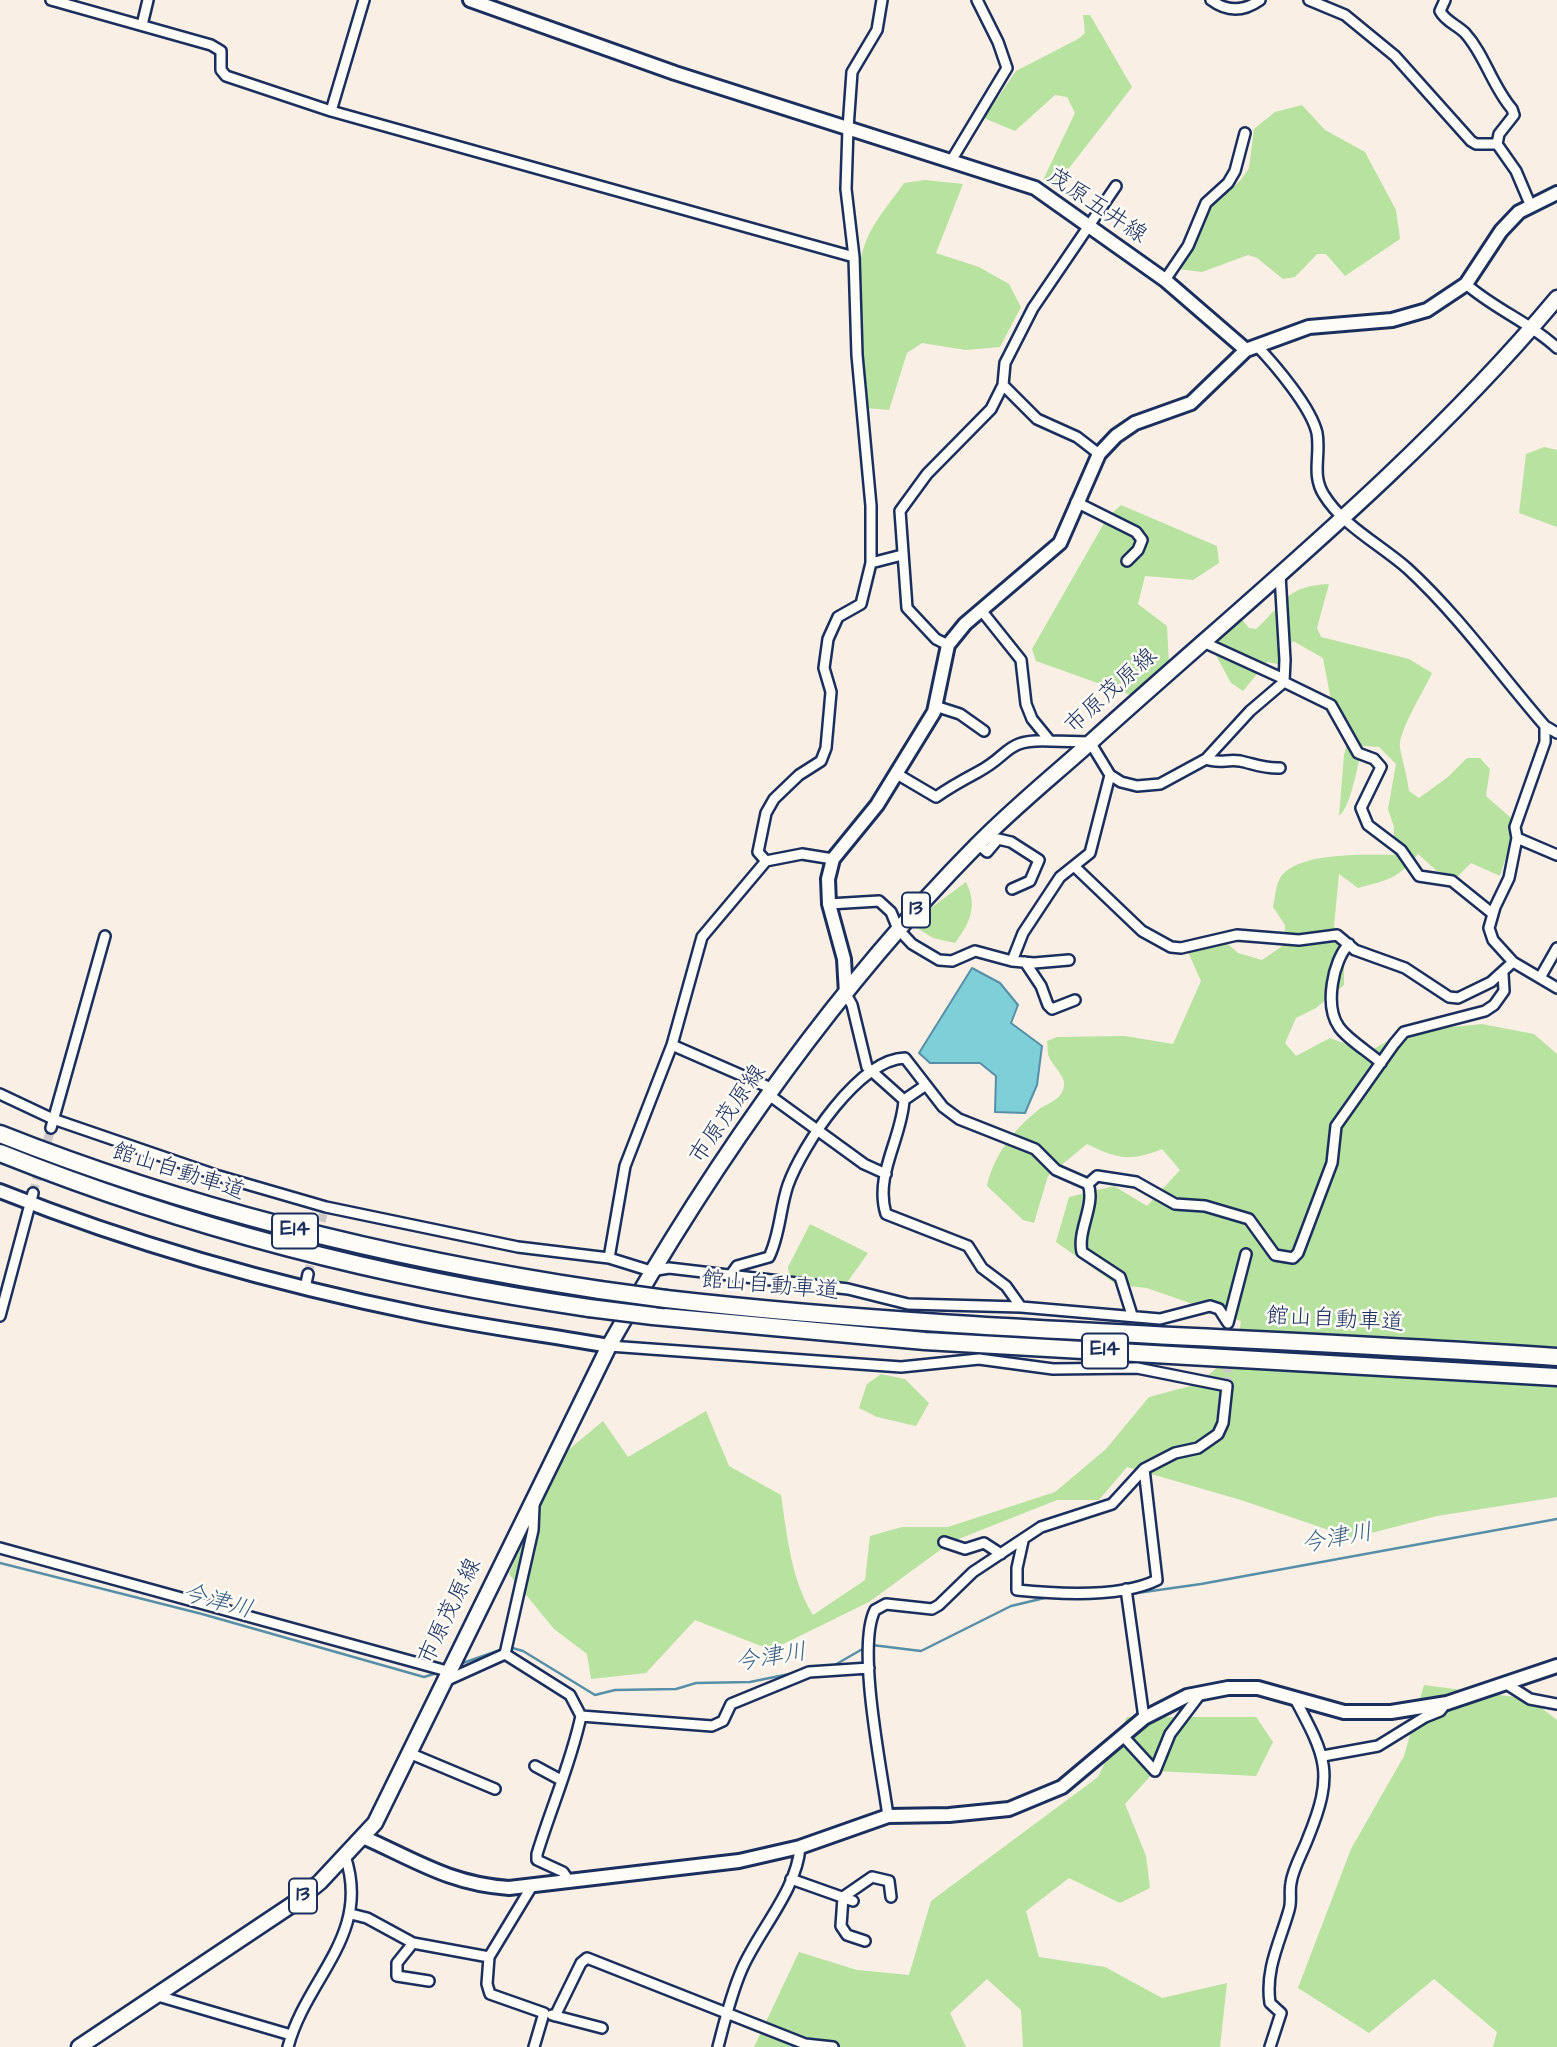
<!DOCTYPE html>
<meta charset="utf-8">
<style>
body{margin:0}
canvas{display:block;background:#f9efe4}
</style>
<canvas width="1557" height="2047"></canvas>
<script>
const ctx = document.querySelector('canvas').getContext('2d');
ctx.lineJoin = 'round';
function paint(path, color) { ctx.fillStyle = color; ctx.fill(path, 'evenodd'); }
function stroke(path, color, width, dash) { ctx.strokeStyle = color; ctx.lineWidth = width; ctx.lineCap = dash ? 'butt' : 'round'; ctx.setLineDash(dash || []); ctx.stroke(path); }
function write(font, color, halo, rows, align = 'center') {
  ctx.font = font + ' "Architects Daughter","Klee One",sans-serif'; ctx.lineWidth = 5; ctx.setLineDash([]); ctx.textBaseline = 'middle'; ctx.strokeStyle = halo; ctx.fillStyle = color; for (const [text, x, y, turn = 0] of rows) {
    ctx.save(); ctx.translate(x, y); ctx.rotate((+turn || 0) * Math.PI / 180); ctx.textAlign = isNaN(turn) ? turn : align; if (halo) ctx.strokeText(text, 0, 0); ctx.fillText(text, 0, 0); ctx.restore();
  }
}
const green = new Path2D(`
 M1083,15H1090L1132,87L1056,185L1043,180L1075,113L1067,97L1055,95L1015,131L984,118L1016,71L1078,39L1085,33Z
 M1302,105L1325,130L1365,152L1396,210L1400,239L1345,276L1326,254H1317L1295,277L1283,279L1257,258L1248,255L1202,272L1178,269L1194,245L1213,203L1240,181L1249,168L1254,129L1275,112Z
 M925,180L963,184L936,253L979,267L1009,284L1021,307L1000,347L966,350L922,343L907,353L889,410L866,408C859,358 846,279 870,232C879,215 893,199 904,183Z
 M1544,447L1557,450V527L1519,513L1526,454Z
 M1121,505L1217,546L1219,563L1193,580L1145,576L1138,604L1167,626L1169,664L1148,701L1036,661L1032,649L1107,518Z
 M1329,584L1317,628L1321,637L1409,659L1432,673C1425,689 1397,733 1400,748C1403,763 1407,776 1409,791L1419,798L1448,777L1467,758H1480L1490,769L1486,796L1511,818L1512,838L1500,876L1471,863L1458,876L1437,871L1418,854C1397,880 1387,880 1358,888L1339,874L1334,926L1350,952L1344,964V985L1316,1008L1296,1018L1285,1043L1296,1056L1330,1038L1368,1052L1404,1032L1482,1024L1534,1034L1557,1054V1497L1437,1516L1352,1538L1241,1500L1127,1467L1099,1500H1057L951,1542L869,1602L771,1650L695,1620L646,1673L591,1679L587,1654L554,1629L509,1574L554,1462L603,1421L628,1457L706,1411L729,1466L781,1495C787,1535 791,1580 813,1615L865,1580L870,1536L902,1527H948L1055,1492L1106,1449L1149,1397L1198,1384L1236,1351L1241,1321L1147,1288L1117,1285L1056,1242L1069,1197L1114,1186L1147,1206L1180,1170L1162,1149C1129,1162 1118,1159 1087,1144L1048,1176L1034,1223L1023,1220L987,1186C993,1157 1013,1130 1037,1111C1046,1103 1062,1101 1064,1086C1066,1077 1053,1066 1049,1057C1047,1053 1048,1046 1047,1041L1057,1037L1125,1036L1173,1044L1201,981L1188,952L1228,944L1238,953L1262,960L1284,945L1285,925L1273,907C1275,898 1276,882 1282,875C1303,852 1365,855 1394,855V827L1388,809L1396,764L1379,747L1363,746C1357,764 1352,805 1339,816L1344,755L1351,728L1331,700L1323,658L1293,641L1278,664L1267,662L1243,691L1231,683L1213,650L1218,638L1239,616L1249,628L1256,629C1285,603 1285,586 1329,584Z
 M966,882C978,906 970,923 955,943L933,938L917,928L924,913Z
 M810,1224L868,1253L839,1294L790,1281L788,1267Z
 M881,1374L905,1379L929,1403L916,1426L877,1417L859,1408L867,1384Z
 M1424,1685L1530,1699L1557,1720V2047H1493L1497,2032L1434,1979L1369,2033L1298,1988L1351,1849L1404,1756Z
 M1127,1717H1256L1273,1742L1256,1776L1155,1771L1125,1804L1146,1856L1150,1888L1120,1903L1069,1878L1026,1911L1039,1957L1105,1967L1162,1998L1227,1983L1220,2047H1023L1021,2010L987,1979L950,2013L966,2047H754L799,1952L857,1970L909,1975L931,1901L1098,1777Z`);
const water = new Path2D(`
 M972,968L1000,983L1018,1005L1011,1023L1042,1046L1037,1085L1025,1113L995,1112L996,1076L980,1063H930L919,1053Z`);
const stream = new Path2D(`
 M0,1563L202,1614L424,1677L440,1672
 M1130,1594L1201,1584L1557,1519
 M872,1645L921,1651L1011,1606L1053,1596
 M509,1647L523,1651L595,1695L615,1690L676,1689L696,1683L750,1682L799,1672
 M460,1664L503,1649
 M833,1666L866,1647`);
const streetTunnel = new Path2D(`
 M33,1193L51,1128
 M308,1274L323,1214
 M1227,1386L1228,1323`);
const street = new Path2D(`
 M51,0L211,45L221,51V70L226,76L331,111L854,257
 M1211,0C1227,12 1243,12 1260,0
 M1309,0L1345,15L1395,56L1471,141L1476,144H1497
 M1445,0L1440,11C1445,21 1457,25 1465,33C1485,55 1492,86 1512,109L1514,115L1499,134L1497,144L1516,171L1530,204
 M142,25L148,0
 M331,111L364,0
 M951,161L1007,68L998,42L977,0
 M1165,280L1188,246L1206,203L1228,183L1235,171L1245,133
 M1466,284C1494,309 1531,323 1557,348
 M1257,346C1275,365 1311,407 1317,433C1321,455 1311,475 1324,495C1343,526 1381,545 1408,569C1460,617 1499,673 1545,726V742L1515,827L1517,838L1509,878L1495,907L1489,928L1493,940L1513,962L1557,988
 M1003,385L1037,419L1077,437L1099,454
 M1076,502L1136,532L1142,540L1138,550L1127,561
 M871,563L902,555
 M981,610L1021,660L1026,704L1032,719L1050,741L1090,742L1110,775L1121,782L1137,786L1160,784L1206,759L1250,711L1284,682L1285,660L1280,575
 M1203,642L1284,679
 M948,645L936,639L907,608L900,511L927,474L991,409L1003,385L1005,363L1033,308L1116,186
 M1284,682L1331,705L1358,753L1374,759L1381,767L1361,808L1368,825L1401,850L1419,876L1452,881L1493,914
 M935,706L960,714L984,731
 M1545,726L1557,733
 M1206,759C1219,764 1227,759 1240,761C1254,764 1265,769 1280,768
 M897,774L936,797C950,787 963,780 978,772C1012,754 1004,739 1050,741
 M1517,838L1557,855
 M978,844L987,852L998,839L1011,842L1039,860L1030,881L1012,889
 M766,861L758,852L766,813L774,799L799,775L821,761L826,748L831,692L824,668L828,639L838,617L861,604L871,563V506L857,355L854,257L846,189L848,128L852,72L877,30L882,0
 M1075,867L1142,931L1171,947L1181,948L1237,935L1299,940L1337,935L1355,950L1405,968L1449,997L1458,998L1491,982L1513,962
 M829,904L879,901L891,912L898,929L912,944L939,960L952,961L975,951L1012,961L1034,963L1069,960
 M1349,944C1333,960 1324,1006 1339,1027C1347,1039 1369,1052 1381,1063
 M1012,961L1023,933L1060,877L1090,853L1110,775
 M1025,962L1041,986L1048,1005L1052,1009L1075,1000
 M1541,976L1557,948
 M846,994L852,1005L867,1067L904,1100C902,1138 874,1175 886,1214L968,1246L982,1268L1006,1286L1021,1307
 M672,1045L773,1089
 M0,1094L53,1119L219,1176L326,1207L518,1247L609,1258L651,1271L669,1268L848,1289L908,1304L1021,1307L1160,1319L1210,1306L1219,1309L1228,1323
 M769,1095L864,1164L886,1174
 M904,1100L926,1085
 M51,1128L105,936
 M1088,1184L1097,1176L1136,1182L1175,1204L1205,1206L1249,1219L1275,1255L1293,1258L1298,1253L1332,1163L1336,1126L1394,1044L1404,1032L1485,1011L1494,1005L1504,991L1503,974
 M609,1258L625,1166L672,1045L702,937L766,861L802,854L833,859
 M730,1276L737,1266L769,1257C780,1235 780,1208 788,1185C802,1146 859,1059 905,1058L943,1107L959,1119L1035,1149L1056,1170L1088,1184C1096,1205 1077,1230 1082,1252L1120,1277L1132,1315
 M305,1288L308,1274
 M0,1316L33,1193
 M1228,1323L1246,1254
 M609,1346L901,1367L979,1359L1053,1369L1137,1368L1227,1386L1223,1423L1218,1434L1198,1448L1175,1453L1144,1469L1112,1504L1041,1527L973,1572L939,1605L932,1609L886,1604L875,1610C856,1647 882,1771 888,1816
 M1023,1541L1017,1568V1590C1056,1594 1121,1598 1157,1580L1144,1469
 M944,1542L965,1549L984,1543L1001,1554
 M0,1548L447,1671
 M1126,1589L1144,1718
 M505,1654L533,1530L534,1505
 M443,1682L505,1654L570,1695L581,1716C571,1763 551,1808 537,1854V1860L563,1872L570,1882
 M1505,1683L1530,1699L1557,1704
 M581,1716L712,1726L723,1721L731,1704L809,1672L869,1668
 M1123,1736L1155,1771L1170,1734L1201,1693
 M409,1753L495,1789
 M1323,1756L1378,1746L1425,1717L1440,1711L1446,1703
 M535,1766L561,1780
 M791,1879L853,1901
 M351,1914L367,1918L413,1943L489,1957L487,1984L490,1994L544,2013L534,2047
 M865,1941L847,1935L841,1926L843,1897L872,1877L889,1881L891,1897
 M413,1943L397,1963V1976L429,1981
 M489,1957L532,1886
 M158,1996L291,2035
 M552,2015L602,2028
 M555,2016L581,1963L587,1958L805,2044L833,2047
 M288,2047C306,1978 372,1935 345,1856
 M718,2047C725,2020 731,1994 742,1969C759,1930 797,1890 800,1847
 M1270,2047L1281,2013L1270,2003C1265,1969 1280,1942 1289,1910C1292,1901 1289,1892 1291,1883C1293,1868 1303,1852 1308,1838C1335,1772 1326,1757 1294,1697`);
const secondary = new Path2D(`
 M470,0L675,73L1035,188L1165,280L1246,350L1309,327L1392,320L1427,310L1466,284L1501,231L1519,212L1557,193
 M846,994L844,959L829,904L828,879L833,859L877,805L934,712L948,645L965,624L1060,543L1099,454L1116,436L1135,423L1191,403L1246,350
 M0,1191C135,1245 279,1285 421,1314C484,1327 547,1335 609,1346
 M363,1837C415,1860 450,1884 509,1888L739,1861L800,1847L888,1816L949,1815L1009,1809L1062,1787L1144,1718L1187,1696L1228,1688H1258L1344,1712H1391L1447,1703L1557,1666`);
const primary = new Path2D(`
 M79,2047L293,1904L320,1882L375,1823L609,1346C710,1167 831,993 976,846C1012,809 1053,776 1092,741C1250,598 1420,462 1557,298`);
const highway = new Path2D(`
 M0,1134C194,1211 393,1259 600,1290
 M0,1153C190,1229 387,1279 589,1308
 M666,1299C962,1333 1260,1336 1557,1357
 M653,1316L925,1341L1557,1377`);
const highwayBridge = new Path2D(`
 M600,1290L666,1299
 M589,1308L653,1316`);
const shields = [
 [916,910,28],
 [295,1231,46],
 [1105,1351,46],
 [303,1896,28]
];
const shieldNames = [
 ["13",916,910],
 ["E14",295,1231],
 ["E14",1105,1351],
 ["13",303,1896]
];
const streetNames = [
 ["茂原五井線",1096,207,34],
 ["市原茂原線",1112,692,-42],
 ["市原茂原線",729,1115,-55],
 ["館山自動車道",178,1173,18],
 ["館山自動車道",770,1287,5],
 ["館山自動車道",1335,1321,3],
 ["市原茂原線",451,1612,-64]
];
const waterNames = [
 ["今津川",1337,1540,-10],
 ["今津川",217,1603,15],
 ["今津川",771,1659,-9]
];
paint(green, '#b7e29f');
paint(water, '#7ecfd8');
stroke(water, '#568fa7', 2);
stroke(stream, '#568fa7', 2.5);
stroke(streetTunnel, '#cdc9c9', 9, [9, 4.5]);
stroke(street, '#1b2f5e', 14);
stroke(secondary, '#1b2f5e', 18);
stroke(primary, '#1b2f5e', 19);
stroke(highway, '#1b2f5e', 21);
stroke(street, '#fdfcf7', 9);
stroke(secondary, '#fdfcf7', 12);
stroke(primary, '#fdfcf7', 14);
stroke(highway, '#fdfcf7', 16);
stroke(highwayBridge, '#1b2f5e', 21, []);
stroke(highwayBridge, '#fdfcf7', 16);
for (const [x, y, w] of shields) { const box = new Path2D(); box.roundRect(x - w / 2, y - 17.5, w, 35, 5); ctx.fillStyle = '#fdfcf7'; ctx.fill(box); stroke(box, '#1b2f5e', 2); }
write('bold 21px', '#1b2f5e', null, shieldNames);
write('23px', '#1b2f5e', '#fdfcf7', streetNames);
write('italic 24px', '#395f83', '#fdfcf7', waterNames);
</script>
